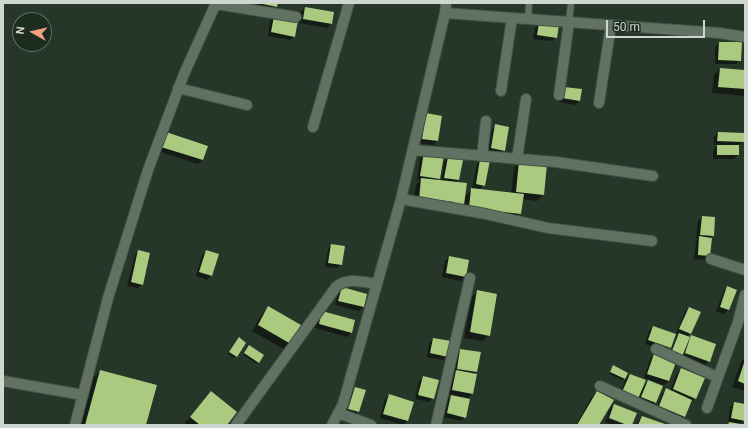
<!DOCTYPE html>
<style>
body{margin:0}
#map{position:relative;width:748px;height:428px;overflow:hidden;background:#263629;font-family:Roboto,sans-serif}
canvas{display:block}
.frame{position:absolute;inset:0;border:4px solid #cdd7cf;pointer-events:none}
.north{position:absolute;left:12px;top:12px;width:40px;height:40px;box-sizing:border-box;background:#1c2c1f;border:1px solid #637065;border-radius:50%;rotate:278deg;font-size:11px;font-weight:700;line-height:16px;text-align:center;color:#cdd7cf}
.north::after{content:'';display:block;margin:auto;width:14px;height:18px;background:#f39f82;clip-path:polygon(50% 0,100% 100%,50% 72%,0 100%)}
.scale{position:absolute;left:606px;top:20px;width:99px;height:18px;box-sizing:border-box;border:2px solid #cdd7cf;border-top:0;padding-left:5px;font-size:12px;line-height:14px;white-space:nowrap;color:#cdd7cf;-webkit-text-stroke:3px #1c2c1f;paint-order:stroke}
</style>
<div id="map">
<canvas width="748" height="428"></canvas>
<div class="frame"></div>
<div class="north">N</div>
<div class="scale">50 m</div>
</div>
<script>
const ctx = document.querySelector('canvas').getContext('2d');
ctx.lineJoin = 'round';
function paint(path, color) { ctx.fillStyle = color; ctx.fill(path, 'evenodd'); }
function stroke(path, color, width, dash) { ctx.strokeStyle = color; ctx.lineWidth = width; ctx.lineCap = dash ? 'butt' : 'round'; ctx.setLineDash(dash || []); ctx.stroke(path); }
const shadow = new Path2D(`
 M248,3H277L276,6L272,10L247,7Z
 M305,8L333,13L331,24L327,28L299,23L301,12Z
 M274,17L294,36L290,40L268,36L270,21Z
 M539,24L556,37L552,41L533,39L535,28Z
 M719,43L740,60L736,64H715V47Z
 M720,69L745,71V96L712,93L714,75Z
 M581,90L579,101L575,105L559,102L560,92Z
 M426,115L437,141L433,145L418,143Z
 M496,125L504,150L500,154L488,152L492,129Z
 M166,133L202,160L198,164L158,151Z
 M718,133L743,141L738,146V155L734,159H713V150L718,145H714V137Z
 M424,153L439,178L437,181H441L444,162L448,158L458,180L455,183L465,196L472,189L477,164L481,160L484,185L479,190L511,194L514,168L520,162L543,195L537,201L522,199L520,213L514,219L463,213L464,204L457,211L413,205L416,185L420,180H417L420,157Z
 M702,217L714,218L709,256L705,260L694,259L696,242L698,239H696L698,221Z
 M332,245L341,264L337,268L325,267L328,249Z
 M139,251L142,284L138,288L127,286L135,255Z
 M207,251L211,276L207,280L196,276L202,255Z
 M449,257L465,276L461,281L442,277L445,261Z
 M728,287V310L724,314L716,311L724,291Z
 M342,288L363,307L359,311L335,305L338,293Z
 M478,291L489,335L483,341L464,338L472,297Z
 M268,308L290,343L284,349L252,331L262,314Z
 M689,308L690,333L687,337L690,338L691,337L709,361L705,365L681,357H668L676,338L679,334L676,333L685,312Z
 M323,312L354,321L351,333L347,337L315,328L318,316Z
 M653,327L670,347L666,352L645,344L649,331Z
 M433,339L447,356L443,360L427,357L429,343Z
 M237,340L236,356L234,358L228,354Z
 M248,348L258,362L257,364L243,355Z
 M461,350L480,353L476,372L474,375L472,394L468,398L461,396L465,417L461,421L443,417L447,400L452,395L448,394L452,375L455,373H453L456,354Z
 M654,355L674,363L668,381L664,385L644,378L650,359Z
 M745,357V391L732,387L741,362Z
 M612,368L625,378L623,380L609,374Z
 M681,369L695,398L691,402L684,417L680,421L656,410L662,394L666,390L670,391L677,373Z
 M100,371L145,425H80L92,379Z
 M630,375L642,388L648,382L661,387L655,403L651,407L638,401L640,396L634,402L619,396L626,379Z
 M424,377L433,398L429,402L415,399L419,381Z
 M356,388L364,390L358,412L354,416L345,413L352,392Z
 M211,392L226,425H187L185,423Z
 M597,392L598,425H576L591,398Z
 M389,395L413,402L407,421L403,425L380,418L385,399Z
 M734,403L745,405L744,420L739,425H727L730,422H728L730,407Z
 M614,405L631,425H613L605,422L610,409Z
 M642,417L666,425H636L638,421Z`);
const building = new Path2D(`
 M258,3H278L277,7Z
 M305,7L334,12L332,24L303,19Z
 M274,16L298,20L295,37L271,32Z
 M539,23L559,25L557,38L537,35Z
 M719,42H742L741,61L718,60Z
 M720,68L745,70V89L718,87Z
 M564,87L582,89L580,101L562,98Z
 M426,113L442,116L438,141L422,139Z
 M495,124L509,127L505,151L491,148Z
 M166,132L208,146L203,160L161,147Z
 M718,132L744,133V142L717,141Z
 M717,145H739V155H717Z
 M424,152L444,155L440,179L420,176Z
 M448,157L463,160L459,180L444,178Z
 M480,159L490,160L485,186L476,184Z
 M519,161L547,164L544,195L516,192Z
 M421,178L467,183L464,205L454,204V202L427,199L419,200Z
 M471,188L524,194L521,214L469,208Z
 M702,216L715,217L714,236L700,235Z
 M699,236L712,238L710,256L698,255Z
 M331,244L345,246L342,265L328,263Z
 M138,250L150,253L143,285L131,282Z
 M206,250L219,254L212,276L199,272Z
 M449,256L469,260L466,277L446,273Z
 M727,286L737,290L729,310L720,307Z
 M342,287L367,294L364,307L338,301Z
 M477,290L497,294L490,336L470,332Z
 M268,306L301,325L291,344L258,325Z
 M689,307L701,312L691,334L679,329Z
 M322,311L355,320L352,333L319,324Z
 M653,326L676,334L671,348L648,340Z
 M679,333L690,337L682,357L671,353Z
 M691,335L716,344L710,362L685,353Z
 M239,337L246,343L237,357L229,352Z
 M433,338L451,341L448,357L430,353Z
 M249,345L264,355L259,363L244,353Z
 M460,349L481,352L477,372L457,369Z
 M654,354L676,362L669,381L647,374Z
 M745,360V384L738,381Z
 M613,365L628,373L625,379L610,372Z
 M681,368L705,378L696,399L673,389Z
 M100,370L157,385L146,425H85Z
 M456,370L477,374L473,394L452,390Z
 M630,374L646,380L638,399L622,392Z
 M423,376L439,380L434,399L418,395Z
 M648,380L663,386L656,403L641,397Z
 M355,387L366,390L359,412L348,409Z
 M666,388L692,400L685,417L659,406Z
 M211,391L237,412L227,425H200L190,417Z
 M597,391L614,400L599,425H577Z
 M389,394L414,402L408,421L383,414Z
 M451,395L470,399L466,418L447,413Z
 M734,402L745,404V421L731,418Z
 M614,404L637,413L632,425H627L609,418Z
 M642,416L668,425H638Z
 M729,422L741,424V425H728Z`);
const lane = new Path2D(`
 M528,19L529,3
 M569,22L571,3`);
const street = new Path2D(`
 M216,4L296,17
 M445,13L719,33L745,37
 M178,88L247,105
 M501,91L512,18
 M559,95L569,22
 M599,103L611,25
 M313,127L349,3
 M413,150L556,162L653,176
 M482,156L486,121
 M517,159L526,99
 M401,199L486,214L548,228L652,241
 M711,259L745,270
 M656,349L717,377
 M3,381L83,395
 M600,386L686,425
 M707,408L738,322L745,295
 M338,413L371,425
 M75,425L108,298L148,170L184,74L216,3
 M236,425L336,287C347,277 363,282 377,284
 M332,425L343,404L401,199L445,13L446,3
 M436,425L470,278`);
paint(shadow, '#0007');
paint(building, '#a9ca7f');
stroke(lane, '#435146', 8);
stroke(street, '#435146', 12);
stroke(lane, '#617263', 6);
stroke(street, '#617263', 10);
</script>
